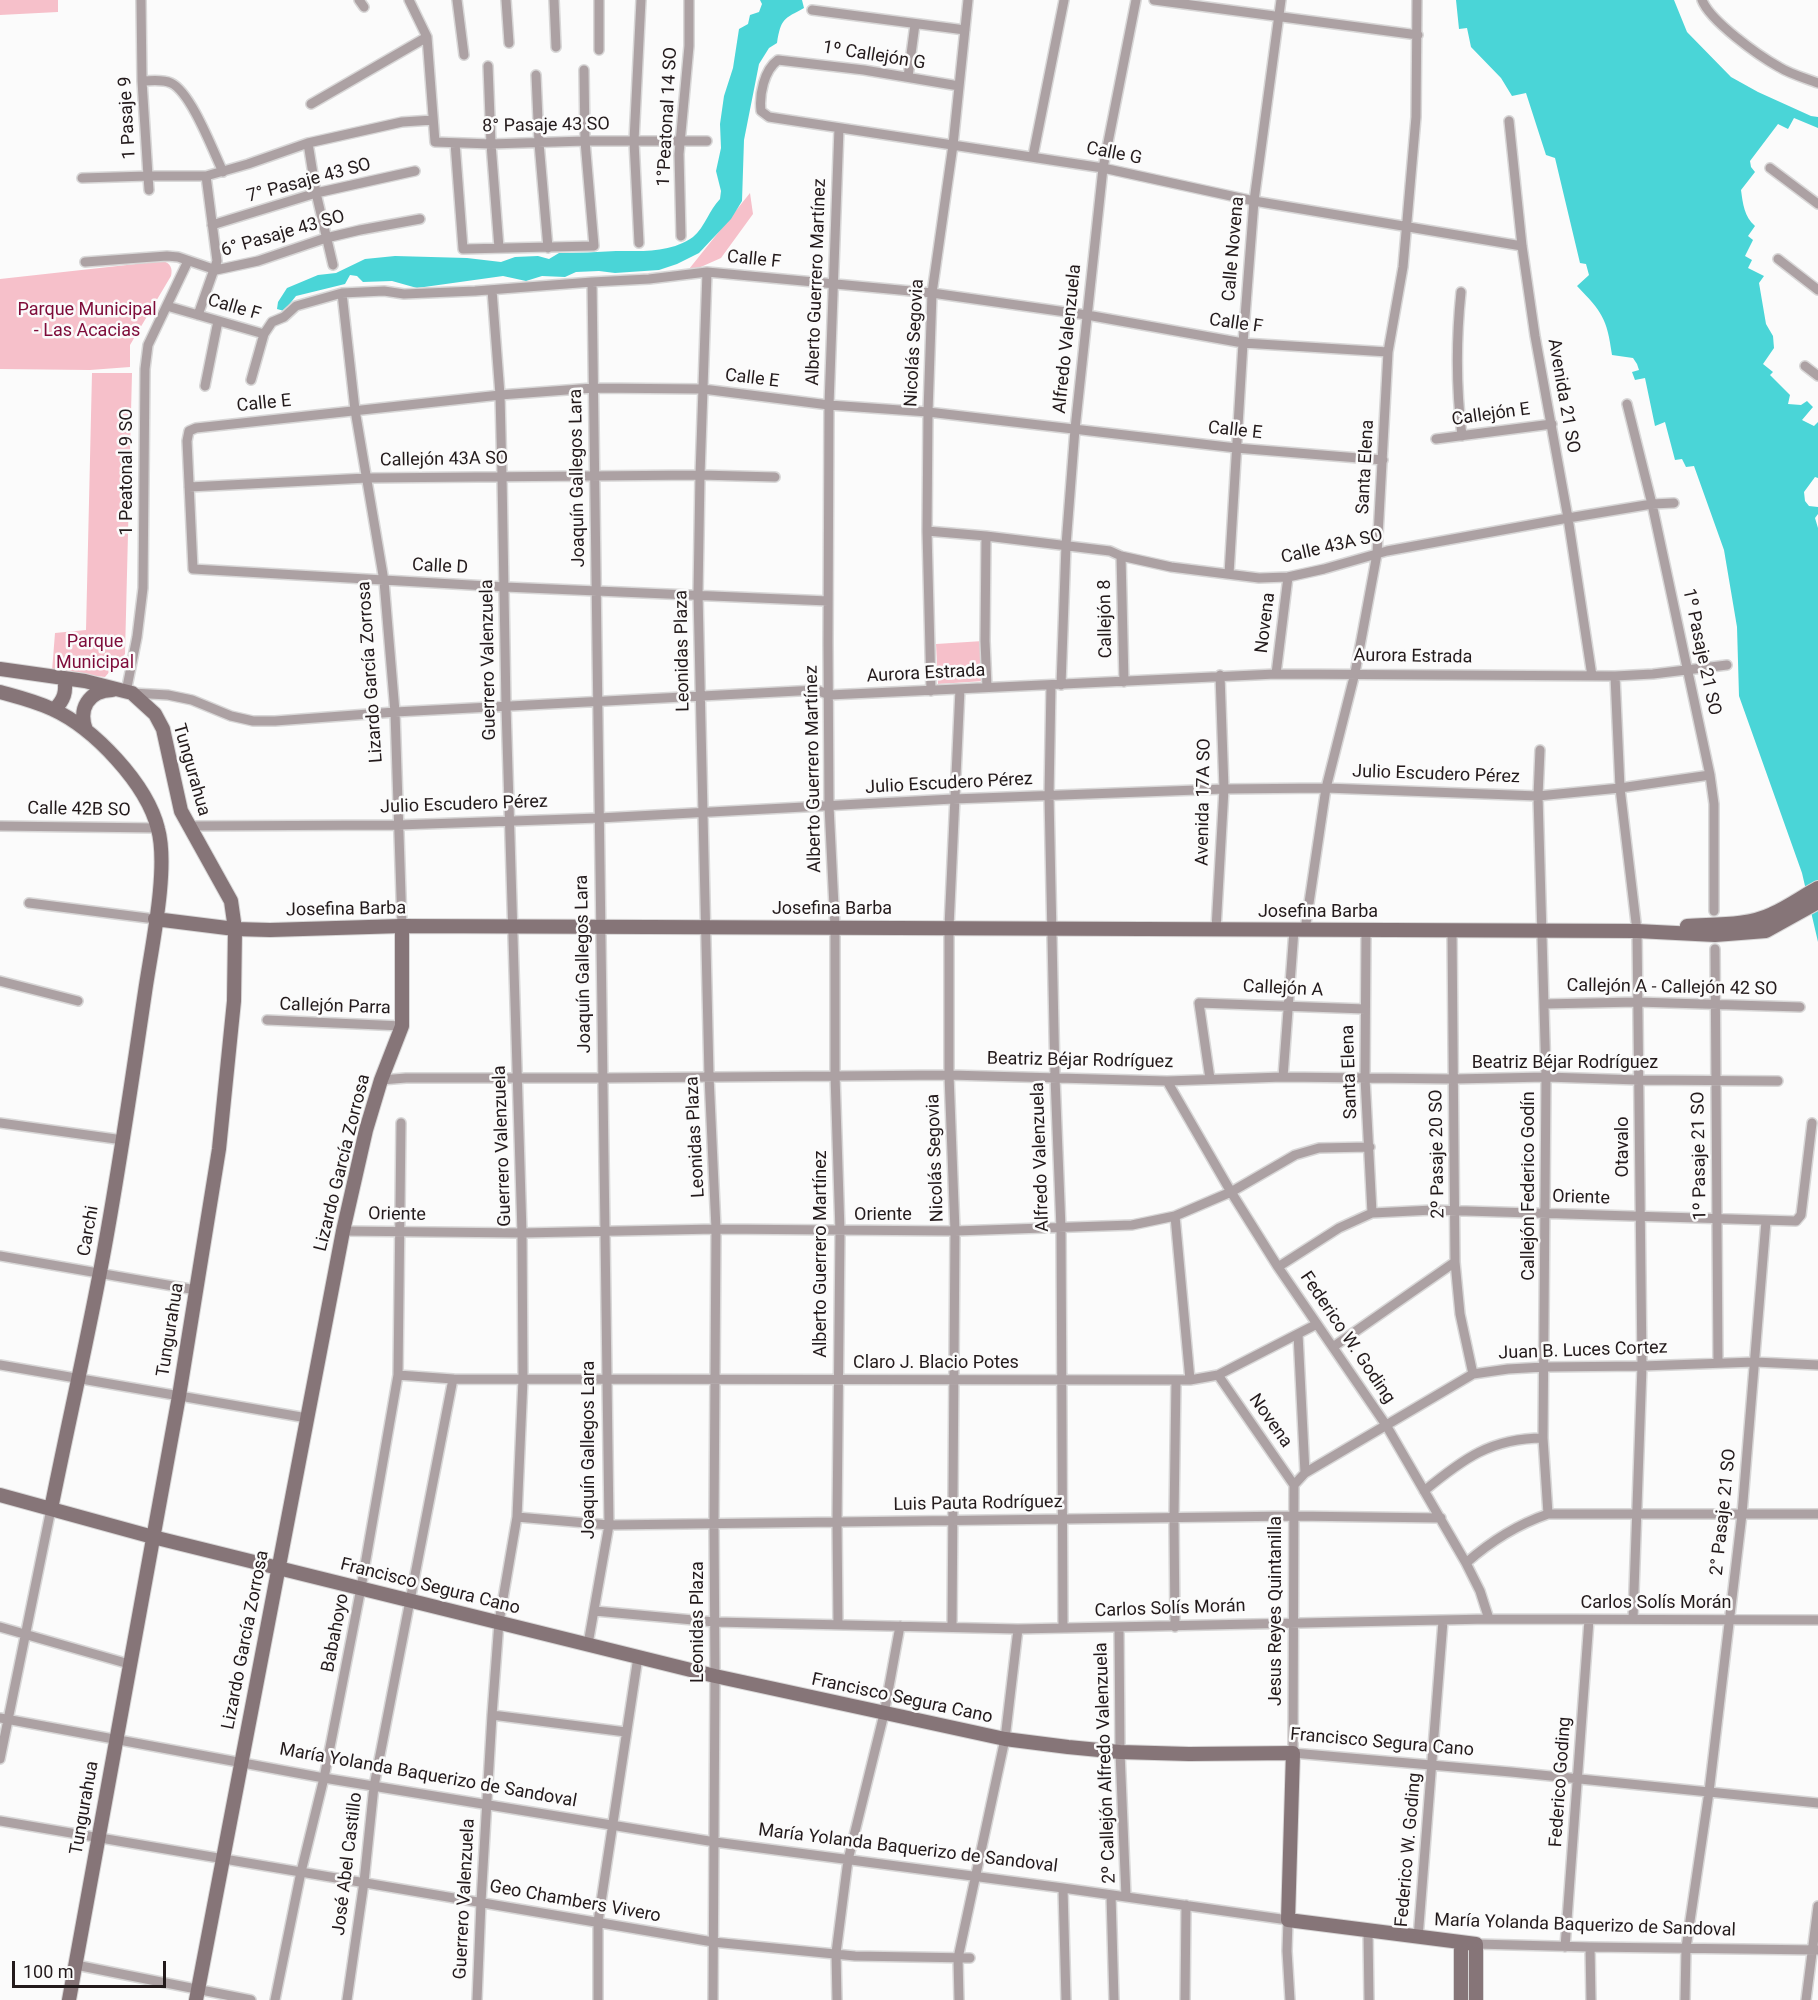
<!DOCTYPE html>
<meta charset="utf-8">
<style>
body{margin:0}
#map{position:relative;width:1818px;height:2000px;overflow:hidden;background:#fbfbfb;font-family:Roboto,sans-serif}
canvas{display:block}
.scale{position:absolute;left:12px;top:1961px;width:154px;height:27px;box-sizing:border-box;border:3px solid #231a1b;border-top:0;padding-left:8px;font-size:18px;line-height:21px;white-space:nowrap;color:#231a1b;-webkit-text-stroke:4px #fbfbfb;paint-order:stroke}
</style>
<div id="map">
<canvas width="1818" height="2000"></canvas>
<div class="scale">100 m</div>
</div>
<script>
const ctx = document.querySelector('canvas').getContext('2d');
ctx.lineJoin = 'round';
function paint(path, color) { ctx.fillStyle = color; ctx.fill(path, 'evenodd'); }
function stroke(path, color, width, dash) { ctx.strokeStyle = color; ctx.lineWidth = width; ctx.lineCap = dash ? 'butt' : 'round'; ctx.setLineDash(dash || []); ctx.stroke(path); }
function write(font, color, halo, rows, align = 'center') {
  ctx.font = font + ' Roboto,sans-serif'; ctx.lineWidth = 5; ctx.setLineDash([]); ctx.textBaseline = 'middle'; ctx.strokeStyle = halo; ctx.fillStyle = color; for (const [text, x, y, turn = 0] of rows) {
    ctx.save(); ctx.translate(x, y); ctx.rotate((+turn || 0) * Math.PI / 180); ctx.textAlign = isNaN(turn) ? turn : align; if (halo) ctx.strokeText(text, 0, 0); ctx.fillText(text, 0, 0); ctx.restore();
  }
}
const green = new Path2D(`
 M0,0H58V12L0,15Z
 M750,193L753,214L721,258L685,274Z
 M163,261C170,263 173,268 171,276L130,345V367L90,370L0,369V279Z
 M92,373H132L125,654L105,677L52,671L55,633L86,630Z
 M983,641L984,681L938,684L936,644Z`);
const water = new Path2D(`
 M760,0H802L804,8C784,19 781,18 777,43L769,48L759,64L744,140L742,201L731,219L699,253L677,264L659,270L615,273L599,271L576,272L565,277L542,276L526,281L503,276L417,288L392,281L363,282L357,276L350,275L345,284L296,296L284,311L277,309L278,302L287,288L318,275L336,273L365,259L395,256L467,258L501,262L515,257L538,256L549,259L559,253C578,253 597,252 616,251C641,251 671,253 693,237C705,227 709,210 720,199L721,191L716,171L721,148L720,124L724,96L733,68L739,29L748,24L750,15L759,12L762,4Z
 M1456,0H1674L1687,32L1731,77L1758,92L1811,116L1818,117V128L1794,118L1788,129L1778,124L1750,161L1751,167L1755,172L1741,190C1743,204 1744,216 1755,226L1748,236L1753,240L1745,256L1752,260L1748,268L1764,276L1759,283L1766,324L1773,336L1774,348L1763,364L1773,372L1770,375L1790,395L1788,404L1801,405L1807,401L1813,407L1802,420L1814,426L1818,422V478L1815,477L1804,492L1805,501L1809,506L1818,507V514L1815,518L1818,528V942L1802,873L1739,696L1737,627L1724,550L1694,466L1686,467L1682,459L1675,460L1665,422L1655,426L1645,378L1635,380L1632,372L1639,370L1637,364L1633,358L1612,355C1607,318 1602,312 1577,286L1589,275L1586,264L1580,263L1555,158L1546,155L1526,93L1512,96L1501,78L1471,47L1467,28L1459,29Z`);
const street = new Path2D(`
 M141,0L142,81L148,176H206L248,164L308,143L402,122L433,120
 M359,0L364,7
 M409,0L427,37L435,142L491,144L585,141H707
 M457,0L464,55
 M506,0L509,43
 M554,0L556,47
 M1154,0L1418,35
 M1702,0C1710,21 1759,56 1779,67C1790,74 1805,78 1818,83
 M812,10L965,30
 M599,50V0
 M488,66L491,144L499,248
 M536,75L539,143L548,248
 M908,77L915,24
 M142,81C151,81 162,79 171,83C191,92 213,151 223,172
 M959,86L864,70L778,60C764,70 759,95 761,111L769,117L1103,168L1254,201L1522,246
 M311,104L427,37
 M1509,121L1522,246L1535,336L1568,518L1592,676
 M308,143L316,193L333,265
 M455,143L463,249L594,246L585,141L584,70
 M1033,156L1064,0
 M1770,168L1818,204
 M82,178L148,176L149,190
 M212,225L316,193L415,171
 M681,236L679,154L689,46V0
 M639,243L634,141L641,0
 M1778,259L1818,290
 M85,262L167,256L178,257L216,270L258,261L326,238L360,230L420,219
 M707,272L700,475L698,594L709,1076L716,1229L714,1523L715,1676L713,2000
 M1461,292C1456,340 1456,388 1462,436
 M342,293L355,410L384,581L395,712L402,926
 M167,306L264,334
 M198,315L217,261L206,176
 M1805,366L1818,376
 M251,380L264,334L272,322L284,317L296,306L342,293L384,291L404,294L475,291L592,282L649,279L707,272L932,293L1087,315L1243,343L1388,352
 M205,386L218,321
 M1627,404L1652,504L1710,775L1714,804V911
 M1436,439L1552,424
 M189,487L367,478L700,475L775,477
 M927,531L986,536L1110,551L1121,556L1171,567L1259,578L1288,577L1324,569L1387,551L1568,518L1652,504L1674,503
 M986,536L985,641L987,687
 M1121,556L1124,682
 M1229,574L1243,343L1254,201L1281,0
 M828,601L505,587L193,569L187,441L189,431L196,428L500,395L593,388L703,389L829,405L928,412L1236,448L1383,460
 M1276,674L1288,577
 M1615,676L1620,788L1637,931L1642,1366L1633,1619
 M1051,685L1049,796L1055,1077L1061,1229L1063,1628
 M1061,685L1066,545L1075,429L1103,168L1136,0
 M931,691L927,531L928,412L932,293L953,145L968,0
 M126,692L137,637L143,588L145,369L148,345L188,261
 M132,693L168,695L192,700L231,716L253,721H275L395,712L817,690L829,695L1276,674L1615,676L1653,674L1727,665
 M1540,750L1538,796L1546,1077L1543,1438L1548,1514
 M0,826L158,828
 M188,826L398,825L599,818L953,799L1224,789L1326,788L1538,796L1620,788L1710,775
 M29,903L155,919
 M1216,929L1224,789L1220,675
 M1305,930L1326,788L1355,673L1377,554L1388,352L1403,267L1416,117L1417,0
 M1366,930L1365,1078L1372,1213
 M1452,931L1455,1262L1460,1314L1473,1374
 M1715,949L1718,1363
 M0,981L78,1001
 M1544,1004L1637,1002L1800,1007
 M267,1020L402,1026
 M1283,1077L1294,930
 M1210,1079L1199,1003L1365,1009
 M381,1080L406,1078H602L949,1075L1167,1081L1283,1077L1454,1079L1546,1077L1639,1080L1778,1081
 M1167,1081L1231,1192L1278,1267L1386,1425L1466,1563L1480,1591L1489,1619
 M0,1123L123,1140
 M1175,1216L1190,1380
 M343,1231L522,1233L716,1229L955,1231L1132,1225L1175,1216L1231,1192L1295,1155L1319,1148L1370,1147
 M0,1256L196,1290
 M1278,1267L1339,1228L1372,1213L1433,1210L1796,1221L1801,1215L1812,1123
 M1298,1334L1305,1473L1294,1485L1293,1753L1511,1772L1818,1803
 M1333,1347L1455,1262
 M0,1365L307,1418
 M398,1375L453,1379L1190,1380L1218,1375L1317,1324
 M1218,1375L1294,1485
 M1305,1473L1473,1374L1508,1369L1544,1367L1642,1366L1755,1362L1818,1365
 M1424,1491C1463,1459 1491,1438 1543,1438
 M517,1517L609,1525L1294,1516L1441,1518
 M1466,1563C1491,1541 1516,1525 1548,1514H1818
 M595,1611L715,1622L1018,1629L1489,1619L1818,1620
 M838,1624L837,1522L840,1232L835,1075V927L829,806L828,643L829,405L839,128
 M0,1627L129,1664
 M952,1627L955,1231L949,1075V927L960,689
 M1175,1627L1174,1518L1176,1380
 M1119,1628L1120,1752L1126,1897
 M588,1644L609,1525L592,282
 M492,1715L626,1732
 M0,1718L324,1778L715,1842L1063,1888L1288,1920L1287,1951L1290,2000
 M0,1759L51,1509
 M0,1821L713,1942L855,1956L970,1958
 M1063,1888L1066,2000
 M1111,1895L1114,2000
 M1368,1931L1369,2000
 M1418,1938L1443,1621
 M1476,1944L1590,1947L1818,1950
 M1565,1947L1589,1620
 M1590,1947L1591,2000
 M76,1965L251,2000
 M275,2000L301,1872L324,1778L361,1588L398,1375L401,1123
 M347,2000L364,1882L374,1786L453,1379
 M477,2000L481,1902L492,1715L499,1622L517,1517L523,1379L522,1233L506,706L502,476L500,395L492,290
 M598,2000V1922L638,1657
 M837,2000L836,1953L848,1860L884,1714L900,1626
 M959,2000L958,1958L1005,1739L1018,1629
 M1185,2000L1186,1905
 M1685,2000L1686,1948L1709,1792L1742,1514L1766,1221
 M1806,2000L1818,1906`);
const secondary = new Path2D(`
 M0,669L85,681L120,690L132,693L155,714L163,729L181,811L231,901L235,929L234,1001L219,1149L179,1396L69,2000
 M0,692C18,697 35,701 52,709C94,728 147,784 158,829C169,869 151,950 145,992C131,1086 118,1179 100,1272C85,1351 67,1429 51,1509
 M54,710C64,700 67,692 64,678
 M86,730C78,709 88,691 112,690
 M155,919L235,929L270,930L402,926L1637,931L1715,935L1766,931L1818,902
 M1687,926C1715,924 1747,926 1772,914C1788,907 1803,896 1818,888
 M0,1495L153,1537L715,1676L1005,1739L1068,1747L1120,1752L1189,1754L1293,1753L1288,1920L1476,1944V2000
 M1461,1943V2000
 M196,2000L343,1231L366,1130L381,1080L402,1026V926`);
const streetNames = [
 ["1º Callejón G",874,56,9],
 ["1°Peatonal 14 SO",668,117,-87],
 ["1 Pasaje 9",128,118,-93],
 ["8° Pasaje 43 SO",546,126,-1],
 ["Calle G",1114,154,11],
 ["7° Pasaje 43 SO",309,181,-15],
 ["6° Pasaje 43 SO",283,234,-16],
 ["Calle Novena",1234,249,-85],
 ["Calle F",754,260,6],
 ["Alberto Guerrero Martínez",817,282,-88],
 ["Calle F",234,308,16],
 ["Calle F",1236,324,8],
 ["Alfredo Valenzuela",1068,339,-84],
 ["Nicolás Segovia",915,343,-87],
 ["Calle E",752,379,7],
 ["Avenida 21 SO",1563,396,80],
 ["Calle E",264,404,-6],
 ["Callejón E",1491,415,-8],
 ["Calle E",1235,431,6],
 ["Callejón 43A SO",444,460,-1],
 ["Santa Elena",1366,467,-87],
 ["1 Peatonal 9 SO",127,472,-90],
 ["Joaquín Gallegos Lara",578,478,-91],
 ["Calle 43A SO",1332,547,-13],
 ["Calle D",440,567,3],
 ["Callejón 8",1106,619,-91],
 ["Novena",1266,623,-83],
 ["Leonidas Plaza",683,651,-91],
 ["1º Pasaje 21 SO",1701,652,78],
 ["Aurora Estrada",1413,657,1],
 ["Guerrero Valenzuela",489,660,-91],
 ["Lizardo García Zorrosa",371,672,-94],
 ["Aurora Estrada",926,674,-3],
 ["Alberto Guerrero Martínez",814,769,-91],
 ["Tungurahua",191,770,74],
 ["Julio Escudero Pérez",1436,775,2],
 ["Julio Escudero Pérez",949,784,-3],
 ["Avenida 17A SO",1204,802,-89],
 ["Julio Escudero Pérez",464,805,-2],
 ["Calle 42B SO",79,810,1],
 ["Josefina Barba",832,909],
 ["Josefina Barba",346,910,-1],
 ["Josefina Barba",1318,912],
 ["Joaquín Gallegos Lara",584,964,-91],
 ["Callejón A - Callejón 42 SO",1672,988,1],
 ["Callejón A",1283,989,3],
 ["Callejón Parra",335,1007,2],
 ["Beatriz Béjar Rodríguez",1080,1061,1],
 ["Beatriz Béjar Rodríguez",1565,1063],
 ["Santa Elena",1350,1072,-92],
 ["Leonidas Plaza",696,1137,-93],
 ["Guerrero Valenzuela",503,1146,-92],
 ["Otavalo",1623,1147,-90],
 ["2º Pasaje 20 SO",1438,1154,-91],
 ["1º Pasaje 21 SO",1700,1156,-91],
 ["Alfredo Valenzuela",1041,1157,-92],
 ["Nicolás Segovia",936,1158,-92],
 ["Lizardo García Zorrosa",343,1163,-76],
 ["Callejón Federico Godín",1529,1186,-90],
 ["Oriente",1581,1198,2],
 ["Oriente",397,1215,1],
 ["Oriente",883,1215],
 ["Carchi",89,1231,-80],
 ["Alberto Guerrero Martínez",821,1254,-90],
 ["Tungurahua",171,1330,-81],
 ["Federico W. Goding",1347,1338,56],
 ["Juan B. Luces Cortez",1583,1351,-2],
 ["Claro J. Blacio Potes",936,1363],
 ["Novena",1270,1421,55],
 ["Joaquín Gallegos Lara",589,1450,-90],
 ["Luis Pauta Rodríguez",978,1504,-1],
 ["2° Pasaje 21 SO",1724,1512,-84],
 ["Francisco Segura Cano",430,1587,14],
 ["Carlos Solís Morán",1656,1603],
 ["Carlos Solís Morán",1170,1609,-2],
 ["Jesus Reyes Quintanilla",1276,1611,-90],
 ["Leonidas Plaza",698,1622,-90],
 ["Babahoyo",336,1633,-79],
 ["Lizardo García Zorrosa",246,1640,-79],
 ["Francisco Segura Cano",902,1699,12],
 ["Francisco Segura Cano",1382,1743,5],
 ["2º Callejón Alfredo Valenzuela",1106,1763,-92],
 ["María Yolanda Baquerizo de Sandoval",428,1776,10],
 ["Federico Goding",1561,1782,-86],
 ["Tungurahua",85,1808,-80],
 ["María Yolanda Baquerizo de Sandoval",908,1849,7],
 ["Federico W. Goding",1409,1850,-85],
 ["José Abel Castillo",348,1864,-83],
 ["Guerrero Valenzuela",465,1899,-87],
 ["Geo Chambers Vivero",575,1902,10],
 ["María Yolanda Baquerizo de Sandoval",1585,1926,2]
];
const parkNames = [
 ["Parque Municipal",87,310],
 ["- Las Acacias",87,331],
 ["Parque",95,642],
 ["Municipal",95,663]
];
paint(green, '#f6c0ca');
paint(water, '#4ad5d7');
stroke(street, '#d8d7d7', 12);
stroke(secondary, '#d8d7d7', 16);
stroke(street, '#aca1a3', 9);
stroke(secondary, '#867578', 14);
write('18px', '#231a1b', '#fbfbfb', streetNames);
write('18px', '#7e0b39', '#fbfbfb', parkNames);
</script>
